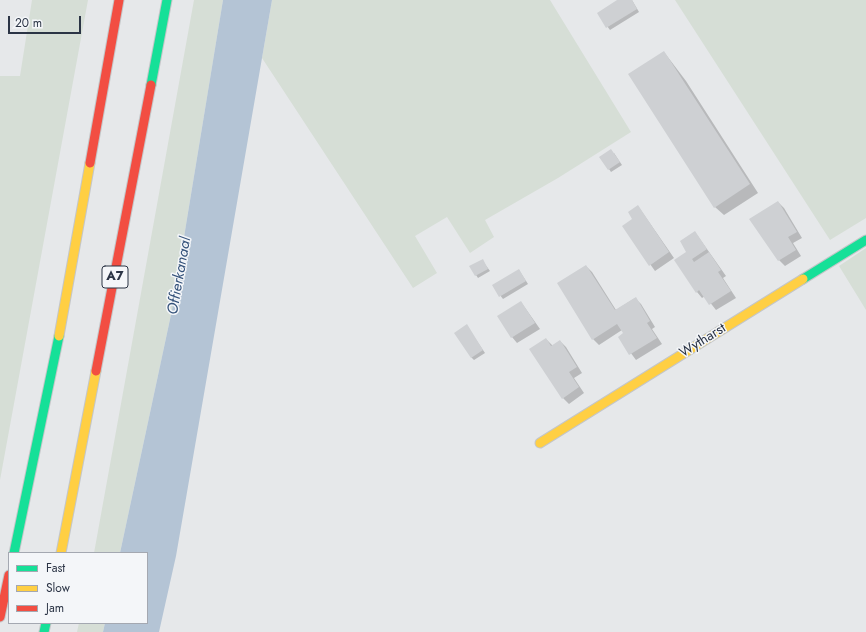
<!DOCTYPE html>
<style>
body{margin:0}
#map{position:relative;width:866px;height:632px;overflow:hidden;background:#e6e8ea;font-family:Jost,sans-serif}
canvas{display:block}
.legend{position:absolute;left:8px;top:552px;width:140px;height:72px;box-sizing:border-box;background:#f4f6f9;border:1px solid #a4a8b1;margin:0;padding:5px 7px;list-style:none;font-size:12px;color:#2b3445}
.legend li{display:flex;align-items:center;gap:8px;height:20px}
.legend b{width:20px;border:1px solid #a4a8b1}
.scale{position:absolute;left:8px;top:16px;width:73px;height:18px;box-sizing:border-box;border:2px solid #2b3445;border-top:0;padding-left:5px;font-size:12px;line-height:14px;white-space:nowrap;color:#2b3445;-webkit-text-stroke:3px #f4f6f9;paint-order:stroke}
</style>
<div id="map">
<canvas width="866" height="632"></canvas>
<ul class="legend">
<li><b style="height:5px;background:#16e098"></b>Fast</li>
<li><b style="height:5px;background:#ffcf43"></b>Slow</li>
<li><b style="height:5px;background:#f24e42"></b>Jam</li>
</ul>
<div class="scale">20 m</div>
</div>
<script>
const ctx = document.querySelector('canvas').getContext('2d');
ctx.lineJoin = 'round';
function paint(path, color) { ctx.fillStyle = color; ctx.fill(path, 'evenodd'); }
function stroke(path, color, width, dash) { ctx.strokeStyle = color; ctx.lineWidth = width; ctx.lineCap = dash ? 'butt' : 'round'; ctx.setLineDash(dash || []); ctx.stroke(path); }
function write(font, color, halo, rows, align = 'center') {
  ctx.font = font + ' Jost,sans-serif'; ctx.lineWidth = 3; ctx.setLineDash([]); ctx.textBaseline = 'middle'; ctx.strokeStyle = halo; ctx.fillStyle = color; for (const [text, x, y, turn = 0] of rows) {
    ctx.save(); ctx.translate(x, y); ctx.rotate((+turn || 0) * Math.PI / 180); ctx.textAlign = isNaN(turn) ? turn : align; if (halo) ctx.strokeText(text, 0, 0); ctx.fillText(text, 0, 0); ctx.restore();
  }
}
const green = new Path2D(`
 M32,0H88L0,480V76H20Z
 M194,0H223L172,310L120,553H94Z
 M272,0H550L631,132L558,178L485,220L494,237L470,253L447,217L415,236L437,273L413,288L262,58Z
 M675,0H866V218L830,240Z
 M866,248V310L839,266Z
 M79,623H105L103,632H77Z`);
const water = new Path2D(`
 M223,0H272L176,556L159,632H103L105,623H147V553H120L172,310Z`);
const shadow = new Path2D(`
 M619,0H632L639,12L610,30L598,14Z
 M664,52L686,81L758,193L724,215L715,207Z
 M614,153L622,165L611,172L601,157Z
 M778,202L784,208L802,238L793,243L801,256L785,266L779,260Z
 M638,206L674,258L655,271L623,226L634,219Z
 M695,232L726,276L723,278L736,298L716,310L705,296L702,298L697,292L688,252Z
 M482,260L490,271L478,278L476,275Z
 M586,266L592,272L616,310L635,298L641,304L655,327L652,329L662,344L636,360L619,337L625,334L622,330L599,345L593,339Z
 M519,270L528,284L503,299L493,286Z
 M521,302L540,329L517,343L512,337Z
 M467,326L485,353L474,360L471,357Z
 M546,339L553,346L560,341L566,347L582,373L574,378L584,393L569,404L563,398Z`);
const building = new Path2D(`
 M617,0H632L637,9L606,28L597,13Z
 M664,51L750,184L714,208L628,74Z
 M611,149L620,162L608,170L599,157Z
 M778,201L797,232L788,237L796,250L778,261L749,219Z
 M638,205L669,252L649,266L622,226L632,219L628,212Z
 M695,231L707,249L692,259L694,262L709,252L721,270L718,272L731,291L709,305L699,290L696,293L674,260L686,252L680,241Z
 M483,259L488,269L475,276L469,266Z
 M586,265L615,310L636,297L650,321L647,323L657,338L629,355L618,337L623,333L617,324L592,340L557,283Z
 M519,269L526,281L499,297L492,285Z
 M521,301L535,323L511,338L497,316Z
 M467,324L483,350L471,358L454,333Z
 M546,338L551,346L560,340L577,367L569,372L579,387L562,399L529,349Z`);
const fast = new Path2D(`
 M151,85L167,0
 M803,279L866,240
 M14,553L59,336
 M44,632L46,623`);
const slow = new Path2D(`
 M59,336L90,163
 M540,443L803,279
 M61,553L96,371`);
const jam = new Path2D(`
 M90,163L119,0
 M96,371L151,85
 M0,617L9,575`);
const shields = [
 [115,277,26]
];
const shieldNames = [
 ["A7",115,277]
];
const streetNames = [
 ["Wytharst",703,341,-32]
];
const waterNames = [
 ["Offierkanaal",180,276,-80]
];
paint(green, '#d6ded6');
paint(water, '#b4c4d5');
paint(shadow, '#0003');
paint(building, '#ced0d3');
stroke(fast, '#c4c6c8', 11);
stroke(slow, '#c4c6c8', 11);
stroke(jam, '#c4c6c8', 11);
stroke(fast, '#16e098', 9);
stroke(slow, '#ffcf43', 9);
stroke(jam, '#f24e42', 9);
for (const [x, y, w] of shields) { const box = new Path2D(); box.roundRect(x - w / 2, y - 11, w, 22, 3); ctx.fillStyle = '#f4f6f9'; ctx.fill(box); stroke(box, '#2b3445', 1); }
write('bold 13px', '#2b3445', null, shieldNames);
write('14px', '#2b3445', '#f4f6f9', streetNames);
write('italic 15px', '#34527a', '#f4f6f9', waterNames);
</script>
